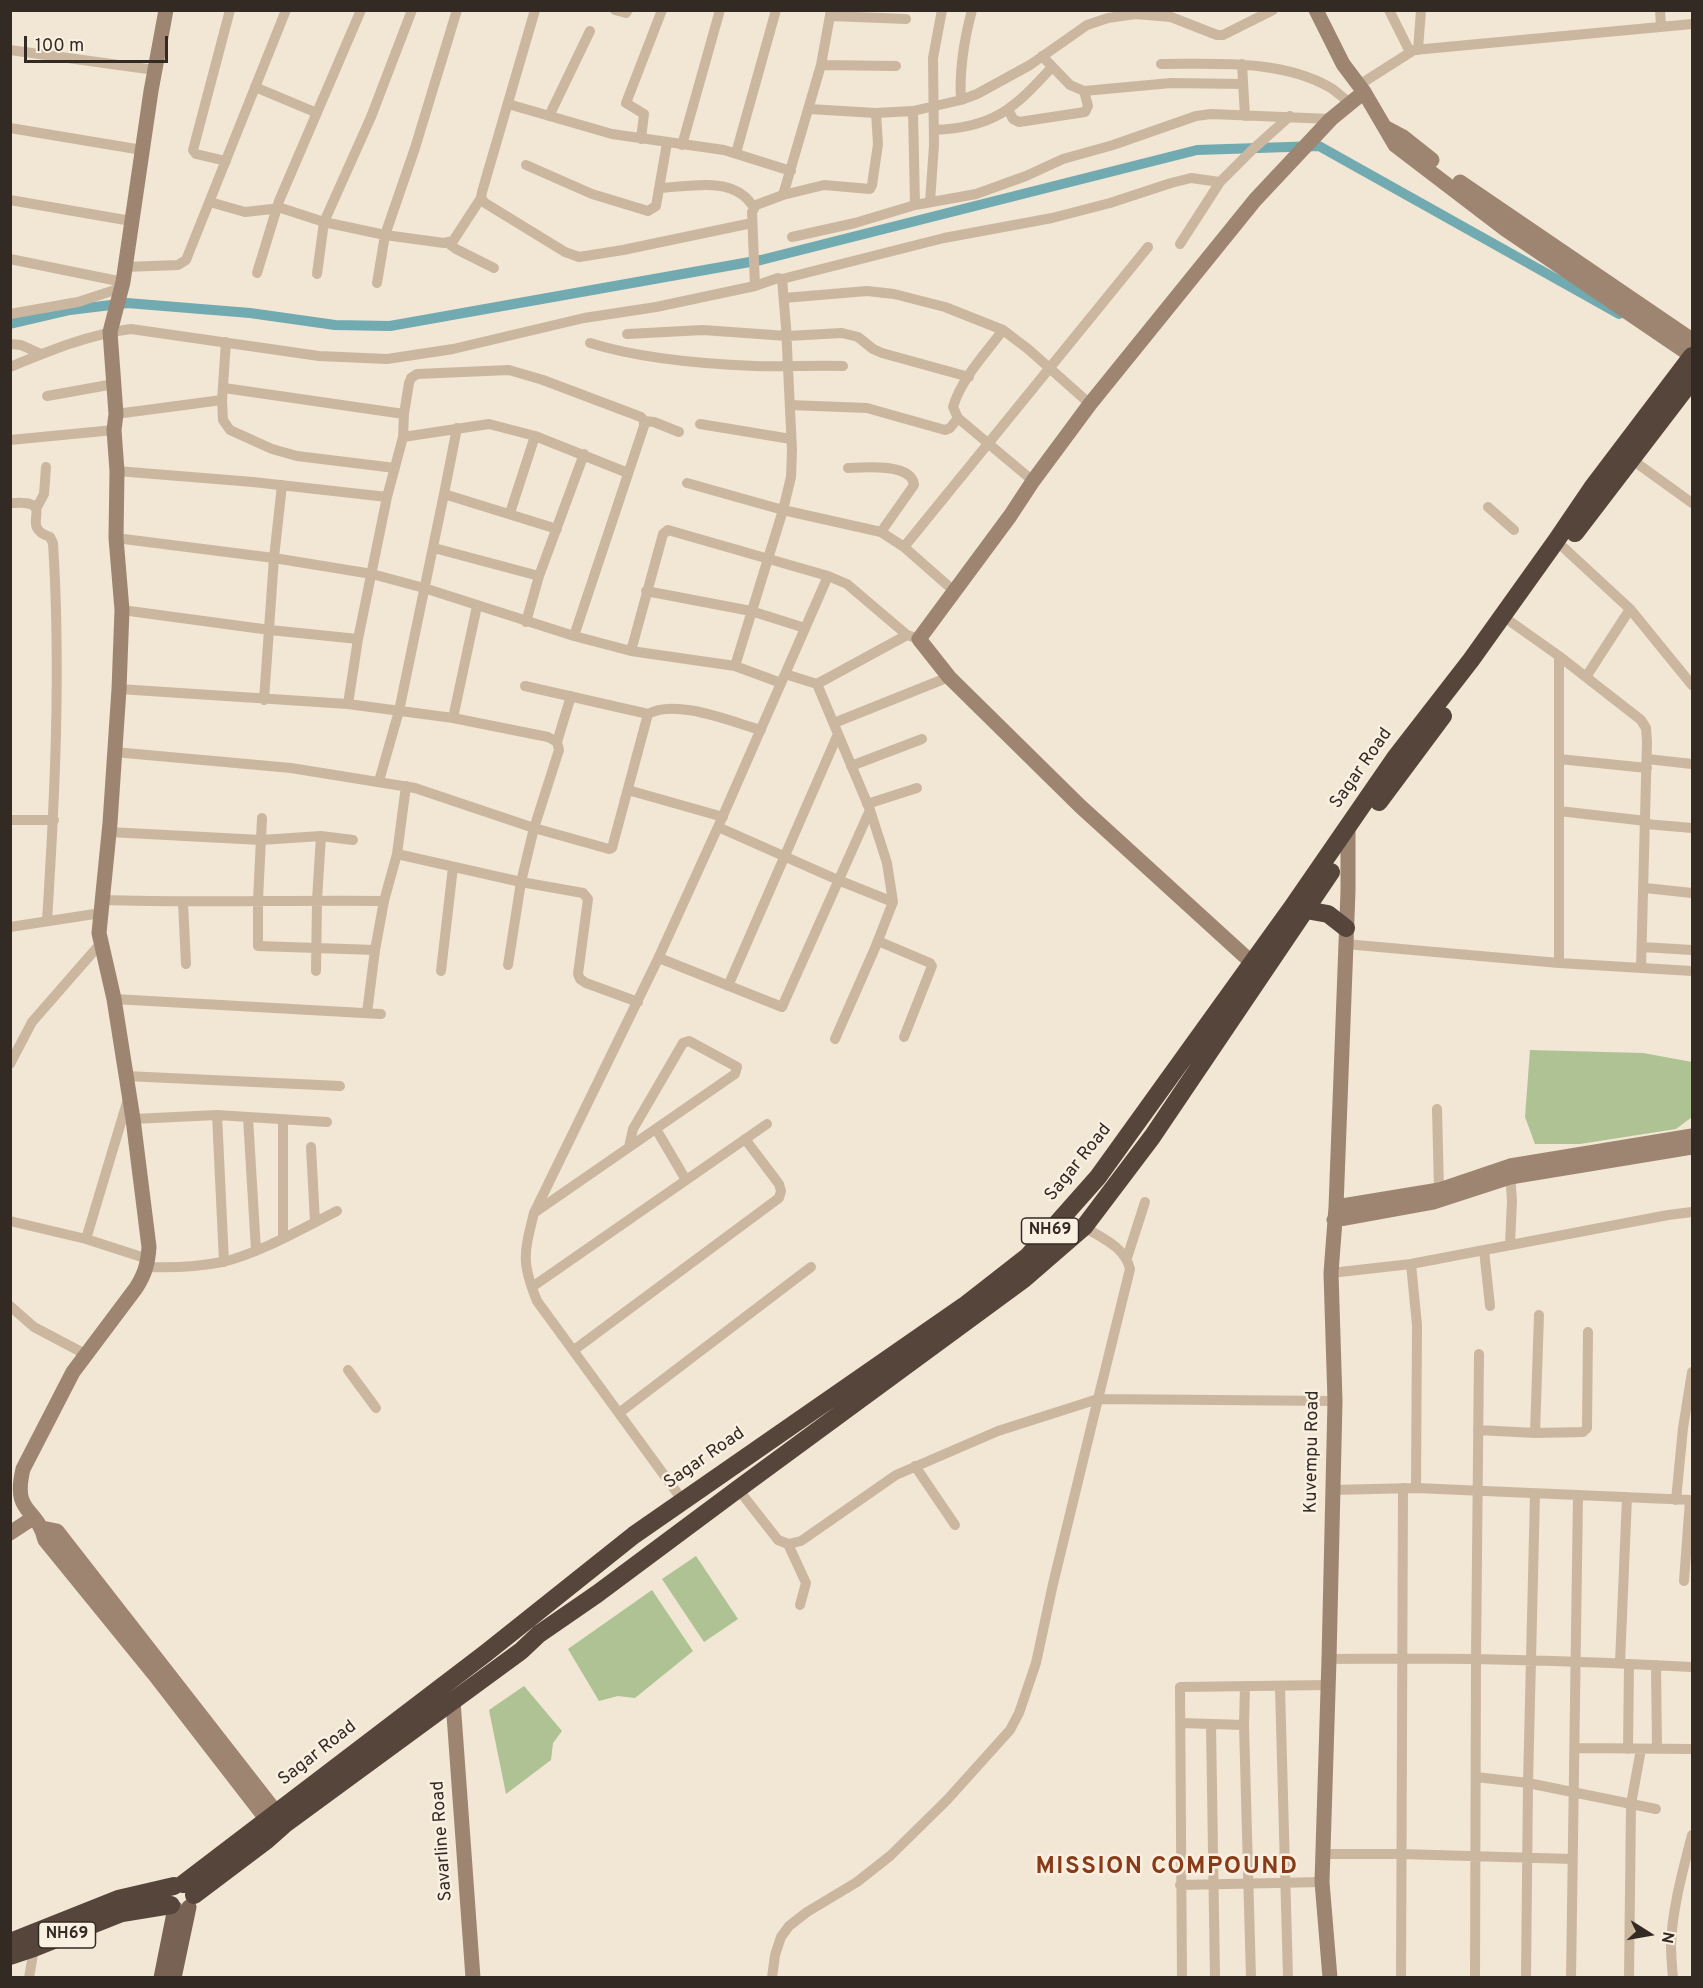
<!DOCTYPE html>
<style>
body{margin:0}
#map{position:relative;width:1703px;height:1988px;overflow:hidden;background:#f2e6d4;font-family:Overpass,sans-serif}
canvas{display:block}
.frame{position:absolute;inset:0;border:12px solid #342a24;pointer-events:none}
.north{position:absolute;left:1619px;top:1904px;width:60px;height:60px;-webkit-text-stroke:4px #faf0e1;paint-order:stroke;rotate:101deg;font-size:16px;font-weight:700;line-height:24px;text-align:center;color:#342a24}
.north::after{content:'';display:block;margin:auto;width:21px;height:27px;background:#342a24;clip-path:polygon(50% 0,100% 100%,50% 72%,0 100%)}
.scale{position:absolute;left:24px;top:36px;width:144px;height:27px;box-sizing:border-box;border:3px solid #342a24;border-top:0;padding-left:8px;font-size:18px;line-height:21px;white-space:nowrap;color:#342a24;-webkit-text-stroke:4px #faf0e1;paint-order:stroke}
</style>
<div id="map">
<canvas width="1703" height="1988"></canvas>
<div class="frame"></div>
<div class="north">N</div>
<div class="scale">100 m</div>
</div>
<script>
const ctx = document.querySelector('canvas').getContext('2d');
ctx.lineJoin = 'round';
function paint(path, color) { ctx.fillStyle = color; ctx.fill(path, 'evenodd'); }
function stroke(path, color, width, dash) { ctx.strokeStyle = color; ctx.lineWidth = width; ctx.lineCap = dash ? 'butt' : 'round'; ctx.setLineDash(dash || []); ctx.stroke(path); }
function write(font, color, halo, rows, align = 'center') {
  ctx.font = font + ' Overpass,sans-serif'; ctx.lineWidth = 5; ctx.setLineDash([]); ctx.textBaseline = 'middle'; ctx.strokeStyle = halo; ctx.fillStyle = color; for (const [text, x, y, turn = 0] of rows) {
    ctx.save(); ctx.translate(x, y); ctx.rotate((+turn || 0) * Math.PI / 180); ctx.textAlign = isNaN(turn) ? turn : align; if (halo) ctx.strokeText(text, 0, 0); ctx.fillText(text, 0, 0); ctx.restore();
  }
}
const green = new Path2D(`
 M1530,1050L1643,1053L1692,1062V1117L1676,1129L1580,1144H1535L1525,1117Z
 M696,1556L738,1619L704,1642L662,1579Z
 M652,1590L693,1651L635,1698L618,1696L599,1701L568,1649Z
 M524,1686L562,1731L553,1743L551,1760L506,1794L489,1710Z`);
const canal = new Path2D(`
 M10,324L70,310L127,303L250,313L335,325L390,326L761,260L1197,150L1319,146L1619,314`);
const street = new Path2D(`
 M535,10L482,192L481,198L485,203L565,252L579,257L623,250L752,223
 M615,10L626,13L628,10
 M1389,10L1410,52
 M1660,10L1661,26
 M831,16L906,19
 M10,50L155,70
 M1418,50L1421,10
 M1042,56L1070,85L1084,91L1171,83L1243,84
 M1161,64C1216,64 1282,59 1331,88C1337,92 1343,98 1349,102
 M1242,64L1245,116
 M821,65L896,66
 M1359,85L1414,50L1692,24
 M255,87L317,113
 M961,100C959,69 964,40 972,10
 M508,104L612,134L724,150L791,171
 M809,109L876,113L913,111L961,100L977,94L1030,65L1087,25L1108,18L1135,14L1171,17L1217,35H1223L1273,10
 M1008,109L1013,119L1019,122L1085,112L1088,106L1084,91
 M913,111L915,205
 M549,116L590,31
 M10,128L142,150
 M934,130C993,128 1014,109 1052,67
 M641,139L644,114L626,103L662,10
 M682,145L720,10
 M736,153L776,10
 M226,161L196,154L193,150L230,10
 M526,165L592,194L648,211L656,206L667,143
 M659,188C685,187 723,178 744,196C748,199 751,204 754,207
 M783,195L821,65L831,10
 M10,200L131,221
 M210,202L245,212L281,208L324,222L385,235L444,243L453,241L481,198
 M930,202L934,145L933,58L942,10
 M792,237L855,223L915,205L976,194L1026,176L1063,159L1113,145L1196,116L1211,114L1331,119
 M448,243L456,249L494,268
 M1180,244L1220,182L1252,150L1290,116
 M10,259L123,282
 M125,267L178,265L186,260L286,10
 M257,273L279,201L361,10
 M317,274L324,222L371,117L412,10
 M377,283L385,235L415,148L457,10
 M755,286L752,212L756,205L783,195L824,185L870,189L872,185L878,144L876,113
 M784,298L867,291L894,294L945,307L1003,330L1028,349L1090,404
 M10,314L78,302L121,288
 M627,334L703,330L787,336L842,333L858,337L873,349L882,353L969,377
 M226,342L222,400L223,420L230,430L272,449L297,456L395,468
 M590,343C638,358 704,364 755,366C784,367 813,365 843,366
 M10,344L21,345L41,354
 M10,367C49,351 90,334 131,329L319,356L387,359L453,349L584,318L656,307L755,286L778,278L782,279L944,238L1052,218L1110,203L1171,183L1191,178L1220,182
 M224,388L404,414
 M47,396L114,384
 M790,405L867,408L945,430L950,428L958,418L953,407C961,379 986,353 1003,330
 M116,414L222,400
 M958,418L1033,481
 M644,421L654,422L679,432
 M700,424L791,439
 M403,437L489,424L535,436L628,473
 M10,440L114,430
 M1631,459L1692,503
 M848,468C864,467 912,463 914,485L881,532
 M117,471L253,482L387,497
 M687,483L783,510L881,532L904,547L954,591
 M444,494L457,428
 M10,503C16,503 25,502 30,504C47,509 22,528 50,537L53,543C61,669 55,796 47,921
 M1488,507L1514,530
 M36,509L44,494L46,467
 M510,513L535,436
 M116,538L274,558L372,574L424,588L574,636L631,651L735,666L781,683
 M904,547L1148,247
 M434,548L539,576
 M1564,548L1630,609L1692,685
 M646,591L751,611L805,628
 M122,610L270,630L358,639
 M526,622L539,576L584,454
 M1511,622L1559,656L1641,720L1646,728L1647,742L1641,968
 M631,651L663,534L668,530L828,576L847,584L907,635L919,639
 M735,666L783,510L791,477L792,450L786,327L782,279
 M785,674L817,684L907,635
 M1586,677L1630,609
 M817,684L870,810L887,863L893,902L875,948L835,1039
 M119,689L348,704L453,718L548,737L557,742
 M264,700L274,558L282,485
 M348,704L358,639L387,497L403,437L404,414L409,383L411,378L417,374L509,370L543,380L641,417L644,421V426L574,636
 M648,714C675,698 732,722 761,730
 M453,718L477,606
 M834,723L949,677
 M114,752L291,768L415,788L534,828L609,849L612,848L648,714L525,686
 M1559,759L1647,768
 M1647,759L1692,764
 M851,766L922,739
 M379,781L399,711L444,494L557,529
 M628,790L723,817
 M867,804L917,788
 M1559,811L1646,821
 M262,818L258,900V946L375,950
 M10,820H54
 M1646,824L1692,828
 M718,827L838,880L893,902
 M109,832L261,840L321,836L353,840
 M397,854L521,882L583,893L588,899L578,974L580,979L586,983L638,1002
 M1645,888L1692,893
 M102,900C196,903 290,900 384,901
 M183,903L186,964
 M10,927L101,913
 M878,941L930,963L932,966L904,1037
 M1345,944L1559,963L1692,971
 M1642,947L1692,950
 M659,958L782,1007L870,810
 M1559,963V656
 M508,965L521,882L534,828L559,750L557,742L571,696
 M316,971L317,900L321,836
 M441,971L453,867
 M728,986L838,734
 M114,999L381,1014
 M367,1013L375,950L384,901L397,854L406,786
 M10,1064L32,1022L101,943
 M126,1076L340,1086
 M1437,1109L1439,1190
 M217,1115L224,1262
 M248,1118L256,1250
 M133,1119L217,1115L327,1122
 M656,1129L686,1180
 M311,1147L315,1222
 M534,1213L735,1074L737,1067L689,1041L683,1043L633,1129L629,1147
 M10,1221L86,1239L148,1259
 M283,1237V1120
 M86,1239L128,1099
 M1510,1244L1512,1201L1510,1172
 M1484,1250L1490,1306
 M1127,1258L1145,1202
 M1411,1264L1417,1325L1416,1488
 M147,1267C172,1268 197,1267 222,1262C258,1254 303,1228 337,1211
 M1331,1273L1411,1264L1668,1215L1692,1212
 M532,1287L767,1124
 M10,1306L34,1327L87,1355
 M574,1350L779,1198L781,1191L779,1184L745,1139
 M348,1370L376,1408
 M619,1413L811,1267
 M1478,1430L1535,1433L1583,1432L1587,1428L1588,1332
 M1535,1433L1539,1315
 M915,1466L955,1525
 M738,1489L778,1540L788,1544L801,1541L896,1475L998,1431L1098,1399L1130,1269C1125,1247 1102,1238 1084,1227
 M1332,1490L1416,1488L1692,1500
 M1676,1500L1683,1428L1692,1372
 M683,1501L537,1301C521,1262 524,1253 534,1213L657,961L718,827L828,576
 M788,1544L806,1583L800,1605
 M1684,1581L1690,1500
 M1329,1659C1450,1657 1572,1660 1692,1667
 M1620,1663L1627,1497
 M1656,1665L1657,1749
 M1245,1686L1244,1725L1251,1978
 M1280,1687L1288,1978
 M1181,1723L1244,1725
 M1211,1725L1215,1978
 M1575,1748L1692,1749
 M1628,1749L1629,1664
 M1476,1777L1528,1783L1656,1809
 M1322,1854H1401L1572,1859
 M1180,1885L1322,1882
 M29,1978L34,1948
 M772,1978L775,1955L781,1937L789,1926L807,1912L857,1882L890,1856L947,1800L1010,1730L1019,1713L1036,1663L1053,1584L1098,1399L1335,1401
 M1182,1978L1180,1687L1328,1685
 M1401,1978L1403,1488
 M1475,1978L1476,1659L1479,1354
 M1526,1978L1528,1783L1535,1494
 M1571,1978L1578,1495
 M1629,1978L1631,1804L1641,1749
 M1673,1978C1672,1967 1671,1956 1671,1945C1672,1909 1683,1870 1692,1835`);
const secondary = new Path2D(`
 M166,10L151,91L123,282L110,332L116,414L114,430L117,471L116,538L122,610L119,689L110,823L99,933L114,999L133,1119L149,1247C148,1263 145,1274 136,1288L73,1372L23,1469C12,1515 37,1506 45,1540L154,1674L267,1820
 M1316,10L1343,64L1364,92L1395,145L1505,229L1692,356
 M1386,128L1403,137L1432,160
 M1460,182L1692,340
 M1261,971L1080,806L949,677L919,639L1010,516L1033,481L1090,404L1255,200L1331,119L1364,92
 M1336,1207L1439,1190L1510,1166L1692,1136
 M1334,1220L1433,1202L1510,1177L1692,1147
 M42,1528L57,1531L276,1812
 M10,1533L33,1518
 M453,1701L473,1978
 M1330,1978L1322,1882L1329,1659L1335,1401L1331,1273L1336,1207L1348,891V825`);
const primary = new Path2D(`
 M161,1978L175,1908
 M174,1978L189,1907`);
const highway = new Path2D(`
 M1575,533L1692,380
 M1379,802L1443,716
 M1306,910L1328,914L1346,928
 M183,1884L486,1653L634,1535L964,1306L1028,1256L1098,1177L1293,906L1395,758L1471,660L1556,541L1592,488L1692,356
 M194,1895L267,1840L285,1824L521,1651L539,1634L597,1594L738,1489L1024,1279L1084,1227L1152,1137L1331,872
 M10,1942L118,1899L174,1886
 M10,1956L34,1948L122,1913L171,1905`);
const shields = [
 [1050,1231,57],
 [67,1935,57]
];
const shieldNames = [
 ["NH69",1050,1231],
 ["NH69",67,1935]
];
const streetNames = [
 ["Sagar Road",1362,769,-55],
 ["Sagar Road",1079,1163,-51],
 ["Kuvempu Road",1313,1452,-89],
 ["Sagar Road",705,1459,-35],
 ["Sagar Road",318,1754,-38],
 ["Savarline Road",443,1841,-94]
];
const districtNames = [
 ["MISSION COMPOUND",1167,1868]
];
paint(green, '#afc294');
stroke(canal, '#71aab1', 10);
stroke(street, '#cbb7a0', 10);
stroke(secondary, '#9e8571', 15);
stroke(primary, '#776253', 15);
stroke(highway, '#56453a', 18);
for (const [x, y, w] of shields) { const box = new Path2D(); box.roundRect(x - w / 2, y - 13, w, 26, 4.5); ctx.fillStyle = '#faf0e1'; ctx.fill(box); stroke(box, '#342a24', 1.5); }
write('bold 16px', '#342a24', null, shieldNames);
write('18px', '#342a24', '#faf0e1', streetNames);
ctx.letterSpacing = '1.5px';
write('bold 24px', '#893b17', '#faf0e1', districtNames);
ctx.letterSpacing = '0px';
</script>
